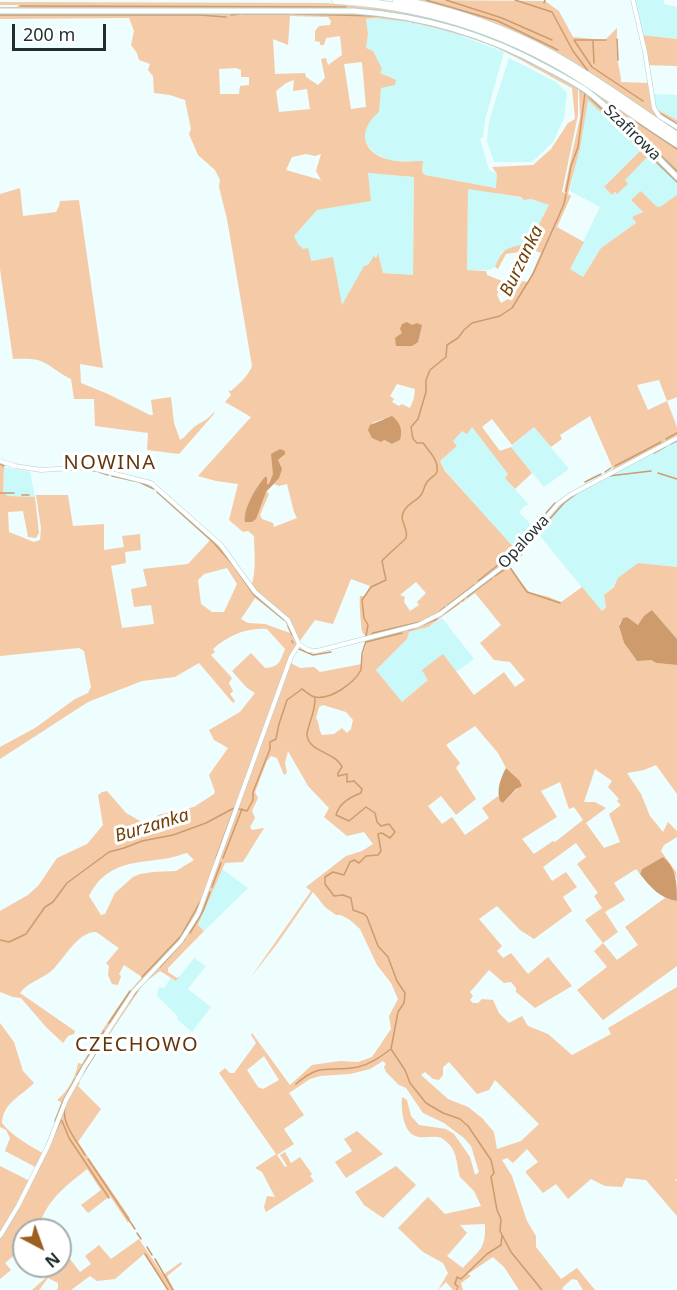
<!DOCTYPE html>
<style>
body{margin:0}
#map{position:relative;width:677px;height:1290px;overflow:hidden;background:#eefdfd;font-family:"Noto Sans",sans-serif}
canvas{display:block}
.north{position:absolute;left:12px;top:1218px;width:60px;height:60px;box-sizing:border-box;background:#fff;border:2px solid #a5abab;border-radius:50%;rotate:139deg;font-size:16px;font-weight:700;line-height:24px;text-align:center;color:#1f2e2e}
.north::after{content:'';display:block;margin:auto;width:21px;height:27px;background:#9b5f20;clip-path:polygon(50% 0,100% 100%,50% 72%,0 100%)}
.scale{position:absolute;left:12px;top:24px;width:94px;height:27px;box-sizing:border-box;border:3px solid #1f2e2e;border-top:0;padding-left:8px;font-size:18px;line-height:21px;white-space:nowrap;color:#1f2e2e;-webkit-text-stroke:4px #fff;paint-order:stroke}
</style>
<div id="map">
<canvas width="677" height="1290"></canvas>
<div class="north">N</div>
<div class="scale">200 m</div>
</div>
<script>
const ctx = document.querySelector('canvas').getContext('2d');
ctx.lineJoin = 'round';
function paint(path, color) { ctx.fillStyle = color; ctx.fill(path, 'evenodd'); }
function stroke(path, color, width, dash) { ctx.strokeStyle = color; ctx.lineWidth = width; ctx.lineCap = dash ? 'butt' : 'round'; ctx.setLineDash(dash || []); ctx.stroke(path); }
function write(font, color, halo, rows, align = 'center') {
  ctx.font = font + ' "Noto Sans",sans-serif'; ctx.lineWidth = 6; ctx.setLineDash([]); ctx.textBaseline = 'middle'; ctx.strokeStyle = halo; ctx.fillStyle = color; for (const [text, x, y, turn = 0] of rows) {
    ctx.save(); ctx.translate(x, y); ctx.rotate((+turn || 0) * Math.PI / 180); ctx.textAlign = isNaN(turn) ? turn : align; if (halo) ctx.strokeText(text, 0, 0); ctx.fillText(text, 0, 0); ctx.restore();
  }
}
const built = new Path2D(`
 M633,0H664V4L677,7V39L641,35Z
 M374,18L410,22L451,32L504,52L485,120L483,137L480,139L489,170L497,174V188L425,175L422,172L423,165L418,161L400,162L388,160L375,153L367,145L364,136L365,129L367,123L379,112L381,88L386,75L380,73L366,49L368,34L366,19Z
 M509,58L556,82L567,93L564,118L553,142L532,162H494L487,141L489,121Z
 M651,94L677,95V120L656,109Z
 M588,99L641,150L604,188L612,195L628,184L624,180L652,152L677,177V195L660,207L656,206L641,191L632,201L643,212L632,217L636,223L601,248L583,277L570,269L600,207L570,191Z
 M367,173L414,177L413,275L383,273L378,254L352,287L342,306L333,257L310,261L295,241L294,236L317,210L370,201Z
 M468,188L522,198L524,200L531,199L549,205L529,243L502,252L495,267L489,270H467Z
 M472,427L508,474L505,478L529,505H526L519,512L536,530L562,501L677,438V567L638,563L604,595L606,607L601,611L536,531L517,553L445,470L440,461L457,446L453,441L462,430Z
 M534,427L569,469L544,487L511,447Z
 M4,467L30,472L35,497L8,496L3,493Z
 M442,618L474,659L456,672L442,655L428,680L402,702L376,670L407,639L409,632L428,627Z
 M222,869L248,888L204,931L198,926Z
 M194,958L206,966L188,989L211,1007L192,1032L177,1019L178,1017L157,996L159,987L164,988L171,978L176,981Z`);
const green = new Path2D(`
 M414,0L545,1L559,11L573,37L605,40L617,28C617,39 616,51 618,63C619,69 621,74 621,82L649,83L656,109L677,120V132C645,111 613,87 581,67C530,35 473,12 414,0Z
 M0,2L326,3L404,11L475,30L528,52L576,79L677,146V173L639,136L633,119L628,117L623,120L578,86V115L562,192L566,193L564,191L580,117L579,91L581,90C607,108 626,135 652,152L625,180L628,184L617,194L615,192L612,195L604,187L641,150L588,100L580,148L568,194L571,196L557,227L584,242L570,269L583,277L601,248L636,223L632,217L643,212L631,200L641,191L656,206L660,207L677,195V397L667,401L677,427V438L614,471L590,416L560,435L562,439L551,447L534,427L512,445L492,419L482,427L500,451L511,447L532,473L515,489L505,478L508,474L472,427L467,434L462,431L453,441L457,446L440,461L445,471L515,549L514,551L517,553L506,564L529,592L549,597L561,602L582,587L602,611L606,607L604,595L614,587L618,578L638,563L677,567V639L652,610L638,625L627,617L623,618L619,624L624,643L636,660H651L656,663L677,665V794L656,765L644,770L627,773L641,794L650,816L663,832L668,822L677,831V837L664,845L661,851L676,872L677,879L667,861L663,857L642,869L640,874L636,869L614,883L625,900L605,912L618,932L603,943L617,960L638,945L625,927L665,898L677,901V966L603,1020L577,990L607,967L594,951L603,943L585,920L602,908L594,896L598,893L577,864L586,857L576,843L543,867L552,881L566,872L577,887L563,897L572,911L534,939L520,930L497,906L479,919L502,946L497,951L503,958L511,953L528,974L548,957L572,986L535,1008L516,992V988L511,982L504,983L489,970L470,992L473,996L470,1000L473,1003H478L482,999L493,1000L499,1013L509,1023L522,1016L528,1026L548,1034L572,1055L611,1034L608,1028L677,987V1179L675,1180L677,1181V1216L646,1180L626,1178L622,1187L605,1186L591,1179L568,1199L556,1184L543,1193L526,1173V1171L538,1162L527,1149L513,1163L507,1158L502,1160L512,1176L527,1221L536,1236V1247L561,1279L577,1268L595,1290H583L577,1280L572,1279L562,1288L563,1290H519L504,1267L493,1257L468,1274L471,1276L461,1283L463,1290H453L446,1282L438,1290L448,1273L443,1263L423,1252L398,1228L428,1197L445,1214L481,1206L474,1191L460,1177C456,1163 458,1149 443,1139C437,1135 427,1138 419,1137C403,1135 401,1110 402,1097L407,1100L411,1116L419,1125L446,1129L454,1134L470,1157L475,1175L479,1172L471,1146L464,1138L444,1123L423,1113L406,1088L399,1085L386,1072L384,1067L386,1064L383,1061L370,1069L350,1074L320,1076L310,1079L289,1093L304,1115L284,1129L294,1144L277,1155L285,1167L287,1166L280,1155L285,1152L291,1163L300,1157L312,1174L310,1176L314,1181L266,1212L264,1207L267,1196L275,1197L262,1172L255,1168L276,1154L219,1073L225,1068L230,1073H234L256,1043L251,1035L252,1033L290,1085L312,1065L340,1061L358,1062L372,1057L391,1029L389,1016L398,999L391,983L377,965L360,929L350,920L341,915H336L325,907L313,892L277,944L251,977L311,891L306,887L346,856L362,851L373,844L364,832L347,836L324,817L329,808L308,786L288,751L285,763L287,773L284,775L277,758L271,756L267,761L255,792L258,798L252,811L255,818L250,827L252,830L264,828L243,862L225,863L198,925L204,931L168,968V972L177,978L180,976L176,981L160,971L144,983L109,1035L106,1033L77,1080L80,1083L78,1086L101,1109L78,1142L130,1218L128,1223L110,1196L88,1213L81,1205L101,1190L87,1169C67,1185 49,1198 40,1223L46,1230H24V1247L5,1263L11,1270L0,1279V1166L30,1181L37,1168L5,1151L10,1138L6,1130L0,1127V1023L14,1042L23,1071L34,1083C22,1096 3,1102 2,1123C12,1136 29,1145 44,1154L64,1104L57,1100C68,1091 76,1077 78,1063L82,1064C100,1034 118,1003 142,977L124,965L119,974L121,976L118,985L112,984L108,975L109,966L106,963L119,948C114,945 97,932 96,932C76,932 63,962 50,972C40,980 28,982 20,993L75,1031L74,1034L68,1036L63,1043L46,1027L21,998L13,997L0,992V911L28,895L38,886L57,858L87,844L103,825L98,795L102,792L107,791L126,813L149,826L158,815L194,807L214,794L215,792L209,775L228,748L214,740L209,730L240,712L255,693L247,688L232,671L251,653L265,668C280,667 280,661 285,649L267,629C247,627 227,636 213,649L215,652L211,655L232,678L229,683L233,691L230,694L235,701L233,703L199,663L175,677L142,681L88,702L0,759V747L35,728L75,699L88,693L91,687L84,651L79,648L0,656V464L4,466L3,493L8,496L35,497L39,533L36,538L28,537L23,511L8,512L9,532L34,542L40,540L41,528L36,495H68L73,526L104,524V550L124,547L122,536L140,534L141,550L125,552L126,563L111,566L122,628L154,624L151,605L134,607L131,589L147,586L143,569L188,564L213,537L251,586C257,572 254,551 254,536L248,531L243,532L229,520L238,484L216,481L198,476L251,417L225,402L231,395L228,390L231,391C239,384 248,376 252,366L227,219L219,187L220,180L215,170L198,155L189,134L191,129L185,100L170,95L154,93L153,76L148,70L150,64L139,60L137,53L131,45L134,31L129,18L0,19V7H16L20,5H0ZM290,16L328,17L331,21L330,25L319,26L315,31V41L320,42V45H324L326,38L340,36L342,55L328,65L326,58L321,59L325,78L318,85L306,77L305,73L275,74L273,39L288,45ZM374,18L410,22L414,24L415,23C443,30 471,37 497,48C523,60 547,75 572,88L575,119L568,123L551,149L533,165L492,167L497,174L496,188L425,175L422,172L423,161C411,161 401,163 390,160C361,153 357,130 379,112L381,88L395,85L396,80L380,73L382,69L373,51L366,48L368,34L366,19ZM362,62L366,107L351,109L344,64ZM236,68L241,70V77H249V85L240,86L239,94H220L219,69ZM294,80L293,91L307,89L310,109L279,112L276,91L286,83ZM306,154L315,156L321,154L316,171L321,180L286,170L292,157ZM368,173L414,177L413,275L383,273L378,253L376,258L374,256L368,265L364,266L342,305L333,257L311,261L308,248L303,249L298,244L294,236L317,210L371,201ZM468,189L521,197L524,200L531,199L549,205L529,243C508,249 504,245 495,267L498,269L506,254L533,250L541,253L528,282L522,281L513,296L501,303L497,295L501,284L507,283L487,275L486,271L467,270ZM659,380L667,401L648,410L637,385ZM397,384L415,389L414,398L410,408L402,404L399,406L392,402L394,399L390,396ZM383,419H387L400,440L392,444L370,434L369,428L374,422ZM274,484L279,486L287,484L294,512L297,518L274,527L273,523L262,519L260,515L269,494L266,491ZM227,568L237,584L224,612H212L201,604L198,580L204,574ZM351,579L370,586L365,596H360C359,600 361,628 362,631C364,637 366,633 366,639C367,648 361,655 362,664L320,672L314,667L300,668L289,662L299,642L315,620L333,624ZM416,582L426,593L417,602L419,605L410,611L404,602L405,597L400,595ZM475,593L501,625L480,643L494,660L510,662L525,680L515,687L504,672L474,695L443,654L422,670L428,680L402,702L376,670L407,639L409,632L428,627ZM255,598L285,621L290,633L265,624L248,623L241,619ZM323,705L346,712L353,720L351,729L347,733L342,728L334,734L322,735C318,729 320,723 316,718L319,707ZM475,726L498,753L506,768L519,780L518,788L503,803L498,796L482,808L489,818L465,835L452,817L442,824L428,806L441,796L456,815L476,799L456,768L460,763L446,745ZM595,769L612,781L608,787L619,799L617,801L621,805L609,814L620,842L604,848L586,823L606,808L595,802H584ZM560,782L569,809L574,807L583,820L555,842L553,841L534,854L522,839L557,817L541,791ZM187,853L194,860L176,871L153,872L140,874L133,877L115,893L105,914L101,915L89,896C105,864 131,863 163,859C171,858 179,855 187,853ZM264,1056L279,1080L263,1089L258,1087L247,1070ZM449,1062L477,1094L489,1090L495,1080L539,1124L521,1141L497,1149L494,1132L482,1118L468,1107L448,1099L421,1075L425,1072L433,1079L439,1080L443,1075V1067ZM485,1224C486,1250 479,1250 463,1268L447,1256L467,1233L460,1225Z
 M641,35L677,39V66L646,65Z
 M20,188L23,216L56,212L59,206L60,201L79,200L103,368L80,364L81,383L108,394L150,415H153L151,400L171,397L174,423L180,440C186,437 186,434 191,430C200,421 205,423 214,412V414L179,454L147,450L148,433L95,426L94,399H74L71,379C43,364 48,357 13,359L0,269V194Z
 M357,1131L383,1154L346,1178L335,1162L352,1151L344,1139Z
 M396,1166L416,1185L383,1218L364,1205L355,1192Z
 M139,1239L163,1275L181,1262L182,1264L167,1276L174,1290H168L144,1254L115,1279L97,1281L90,1276L71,1290H56L58,1289V1283L48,1278L39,1290H32L50,1274L45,1266H60V1246L80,1272L91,1264L85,1256L99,1245L111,1259Z`);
const water = new Path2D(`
 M407,322L412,325L417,323L422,325L418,342L412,346H396L395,338L402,333L400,329L402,324Z
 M392,416C400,422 403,430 400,440L392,444L384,440L381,442L372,438L368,430L370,425Z
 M280,449L285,451V454L278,460L282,469L279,478L266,492L256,519L252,522H245C243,509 256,487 265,477H267V484H269L273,474L271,454Z
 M652,610L677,639V665L656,663L651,660L637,661L624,643L619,626L623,618L627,617L638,625L644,616Z
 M506,768L519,780L522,786L516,789L503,803L500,801C496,790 501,777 506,768Z
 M663,857C677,868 677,885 677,901C661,899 650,887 640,874L642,869Z`);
const stream = new Path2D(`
 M426,0L498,21L558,50
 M446,0L502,18L552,40
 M515,0L552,12L573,51L588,71
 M544,3L545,0
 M20,6L346,7
 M243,14H289
 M294,14L377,16
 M0,15H200L226,17
 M231,15L240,14
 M617,39L618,60
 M574,40L592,67L643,101
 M575,40H606
 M593,41L594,63
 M588,96L613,120
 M661,114L677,124
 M635,121L677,149
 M616,123L623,130
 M625,132L652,158
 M637,133L677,171
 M654,160L677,182
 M566,192L571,166L578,147L585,93L580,90
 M666,439L677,433
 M670,444L677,441
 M654,453L666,446
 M0,464L4,466
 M615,466L661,442
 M90,470L95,471
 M99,472L108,475
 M605,472L611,468
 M658,473L677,479
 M112,476L139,482L154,489
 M609,476L651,471
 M585,482L601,474
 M157,492L214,543L234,566
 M0,493H14
 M22,495H29
 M546,513L555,503
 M548,521L564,503L576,494
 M542,528L546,523
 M526,537L534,528
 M528,545L539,531
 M515,549L523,541
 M509,566L527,592L560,603
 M236,569L254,595L284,620
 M495,576L510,566L525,551
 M478,581L513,553
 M467,597L492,578
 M462,601L464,599
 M448,605L474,585
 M440,611L445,607
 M445,613L459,603
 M288,626L292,635
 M409,630L437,619
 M366,636L368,625L364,618L362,600L371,587L386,580L382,561C386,556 405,540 406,538C409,527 398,521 404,511C409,502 416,502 421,495C424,491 424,486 427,482C430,478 435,476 437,472C439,461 430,452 423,443H417L413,439L411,427L418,419L426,392V380L430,370L446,357L447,345L458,338L464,330L472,323L500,316L512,308L533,274L564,204L566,194
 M370,636L373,633L420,622
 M292,641L293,643
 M366,642L402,633
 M299,649L313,655L331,652
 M315,697C316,712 307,726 307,735C309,753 335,751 342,767L338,773V776L347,774V782L354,781L362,789L361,793C350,797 339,804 336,815L349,821L366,807L375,813L377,822L381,826L389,824L395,832L390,838L382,833L378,834L381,851L378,855L366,856L359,863L354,860L350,862L344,875L333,872L325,877V884L334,896L343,895L351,898L353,910L364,914L367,917L378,946L388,957L397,981L405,993L404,1003L398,1012L391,1049L405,1070L410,1083L426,1103L443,1113L460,1119L468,1126L491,1160L494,1173L491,1177L497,1210L501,1219L500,1231L511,1252L542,1290
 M239,809L247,811L253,800V792L270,749V742L276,739L279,724L287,700L302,689C307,692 309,696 315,697C331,700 354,683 361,670L362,654L366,641
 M216,858L234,809
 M223,858L242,809
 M212,887L221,863
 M190,933L203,911L210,892
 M0,940L9,942L26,934L45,907L53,902L67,883L109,852L124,848L142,841L173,835L206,823L234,808
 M160,967L185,939
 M142,977L181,936L200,902
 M127,1004L137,991
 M109,1023L130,991
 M92,1051L104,1031
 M77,1075L89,1055
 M82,1075L97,1051
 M296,1084C322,1061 329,1073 358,1067C371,1064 380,1057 391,1049
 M65,1107C61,1123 77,1141 85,1155
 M55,1121L62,1103L75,1079
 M62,1121L69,1138L109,1198
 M88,1159L135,1229
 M37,1172L61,1120
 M137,1233L141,1239
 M147,1247L152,1255
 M145,1254L168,1290
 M155,1259L173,1290
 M458,1287L455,1284L457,1277L461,1279L487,1254L501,1245L502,1235
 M457,1290V1289`);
const street = new Path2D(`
 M633,0L645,52L654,108L659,116L677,127
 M0,461L15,466L41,470L88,467L151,483L221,545L255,592L288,620L299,644L308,650L317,651L418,625L440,614L506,564L558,504L570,495L677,438
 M0,1236L18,1206L48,1146L66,1100L85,1066L134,991L181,941L198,914L291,657L299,644`);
const secondary = new Path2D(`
 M0,11H354C424,16 486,34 547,68C560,75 574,82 587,91C619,116 648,148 677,177`);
const highway = new Path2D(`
 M336,0C422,5 502,30 574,74C609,96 642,121 677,143
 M397,0C452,10 504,28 553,55C596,79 636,109 677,136`);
const streetNames = [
 ["Szafirowa",632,133,44],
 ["Opalowa",524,542,-47]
];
const waterNames = [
 ["Burzanka",522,261,-64],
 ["Burzanka",152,826,-17]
];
const quarterNames = [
 ["NOWINA",110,463],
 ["CZECHOWO",137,1045]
];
paint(built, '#c9f9f9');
paint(green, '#f5caa6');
paint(water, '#ce9b6d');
stroke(stream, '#ce9b6d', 1.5);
stroke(street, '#add2d2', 5);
stroke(secondary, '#add2d2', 7);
stroke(highway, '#add2d2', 9);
stroke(street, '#fff', 4);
stroke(secondary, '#fff', 5);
stroke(highway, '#fff', 8);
write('16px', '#1f2e2e', '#fff', streetNames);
write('italic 18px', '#714007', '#fff', waterNames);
ctx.letterSpacing = '1.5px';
write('20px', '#61380c', '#fff', quarterNames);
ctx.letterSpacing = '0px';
</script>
